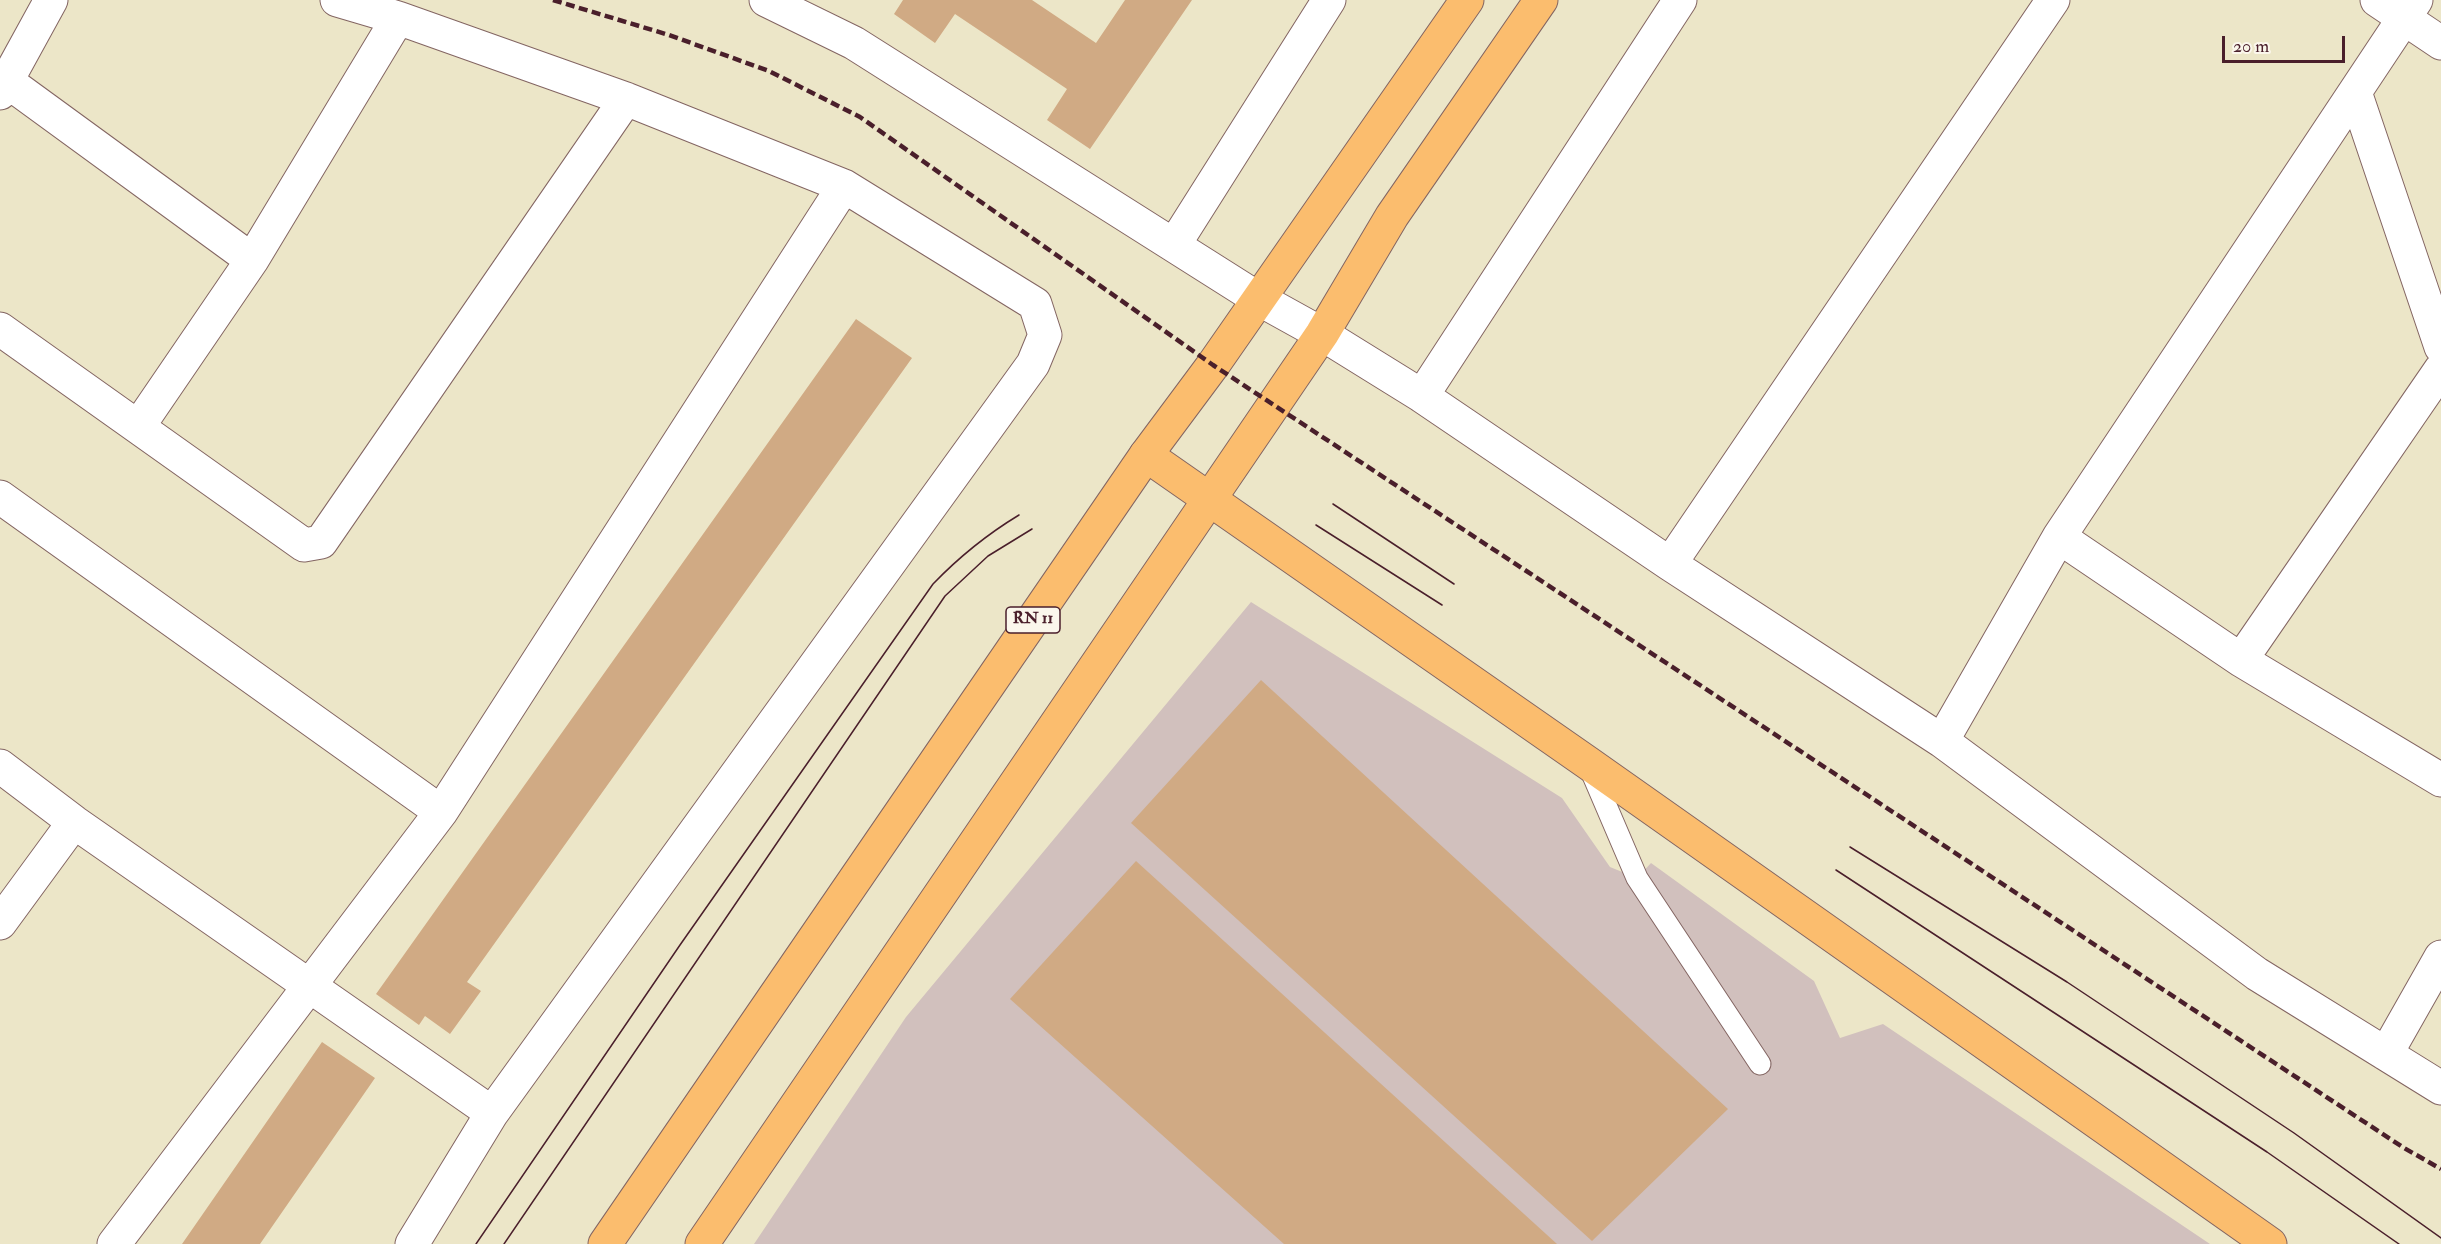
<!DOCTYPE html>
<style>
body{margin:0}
#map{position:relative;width:2441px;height:1244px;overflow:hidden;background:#ece6c8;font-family:"IM FELL Double Pica",serif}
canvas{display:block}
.scale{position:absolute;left:2222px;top:36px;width:123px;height:27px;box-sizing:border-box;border:3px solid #4a1f2b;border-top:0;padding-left:8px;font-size:18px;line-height:21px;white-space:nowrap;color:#4a1f2b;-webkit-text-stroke:4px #fbf7ec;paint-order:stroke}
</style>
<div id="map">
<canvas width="2441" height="1244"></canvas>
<div class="scale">20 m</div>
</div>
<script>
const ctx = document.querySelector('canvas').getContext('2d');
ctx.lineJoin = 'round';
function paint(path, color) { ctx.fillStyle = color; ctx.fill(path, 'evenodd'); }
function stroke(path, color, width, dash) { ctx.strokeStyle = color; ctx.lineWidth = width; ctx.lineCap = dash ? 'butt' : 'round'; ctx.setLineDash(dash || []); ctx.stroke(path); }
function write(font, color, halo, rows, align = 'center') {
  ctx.font = font + ' "IM FELL Double Pica",serif'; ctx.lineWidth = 4.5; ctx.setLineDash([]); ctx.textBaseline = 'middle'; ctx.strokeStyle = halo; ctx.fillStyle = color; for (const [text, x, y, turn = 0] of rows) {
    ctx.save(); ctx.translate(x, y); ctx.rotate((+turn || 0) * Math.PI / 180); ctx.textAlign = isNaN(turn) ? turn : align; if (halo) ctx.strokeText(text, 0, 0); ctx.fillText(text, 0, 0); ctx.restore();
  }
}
const industrial = new Path2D(`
 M1251,602L1562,798L1610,867L1637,878L1651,863L1814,981L1840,1038L1883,1024L2210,1244H754L906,1017Z`);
const building = new Path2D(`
 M903,0H1032L1096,43L1125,0H1192L1090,149L1047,120L1067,89L955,14L935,43L894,14Z
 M856,319L912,358L467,982L481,991L450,1034L425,1016L419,1025L376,994Z
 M1261,680L1728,1109L1592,1241L1131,823Z
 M1136,861L1557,1244H1284L1010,999Z
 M322,1042L375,1078L260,1244H182Z`);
const lane = new Path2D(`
 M1589,766L1637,878L1760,1064`);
const street = new Path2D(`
 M337,0L398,18L626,99L844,186L1035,304L1045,335L1033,364L492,1113L412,1244
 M766,0L854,43L1257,298L1322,334L1422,396L1670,564L1942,741L2257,974L2441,1088
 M2377,0L2441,43
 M8,82L252,260
 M2355,92L2441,347
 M0,93L51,0
 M1174,245L1329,0
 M0,329L304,545L321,542L626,99
 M1422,396L1680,0
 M138,427L252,260L398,18
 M0,497L441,812
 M2059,537L2241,660L2441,780
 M1670,564L2053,0
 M2241,660L2441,369
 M1942,741L2059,537L2416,0
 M0,766L74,822L492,1113
 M0,923L74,822
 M2386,1054L2441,957
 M114,1244L441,812L844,186`);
const primary = new Path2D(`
 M1146,455L1588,763L2270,1244`);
const highway = new Path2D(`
 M605,1244L1146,455L1213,365L1467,0
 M702,1244L1322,334L1392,216L1541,0`);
const tram = new Path2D(`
 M1333,504L1454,584
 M1316,525L1442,605
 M1850,847L2067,982L2294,1133L2441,1238
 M1836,870L2267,1152L2399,1244
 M476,1244L680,945L933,584C960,556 986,535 1019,515
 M504,1244L945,596L988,556L1032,529`);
const rail = new Path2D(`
 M553,0L669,35L769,71L860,117L1213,365L2404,1148L2441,1169`);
const shields = [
 [1033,620,54]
];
const shieldNames = [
 ["RN 11",1033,620]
];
paint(industrial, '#d1c0bd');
paint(building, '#d0aa84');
stroke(lane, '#836562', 23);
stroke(street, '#836562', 35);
stroke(primary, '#836562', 35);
stroke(highway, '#836562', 35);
stroke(lane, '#fff', 21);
stroke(street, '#fff', 33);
stroke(primary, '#fbbd6e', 33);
stroke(highway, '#fbbd6e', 33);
stroke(tram, '#4a1f2b', 1.5);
stroke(rail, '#4a1f2b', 4.5, [9, 4.5]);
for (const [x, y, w] of shields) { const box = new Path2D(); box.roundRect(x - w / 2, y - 13, w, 26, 4.5); ctx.fillStyle = '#fbf7ec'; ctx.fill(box); stroke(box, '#4a1f2b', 1.5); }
write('bold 16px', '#4a1f2b', null, shieldNames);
</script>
